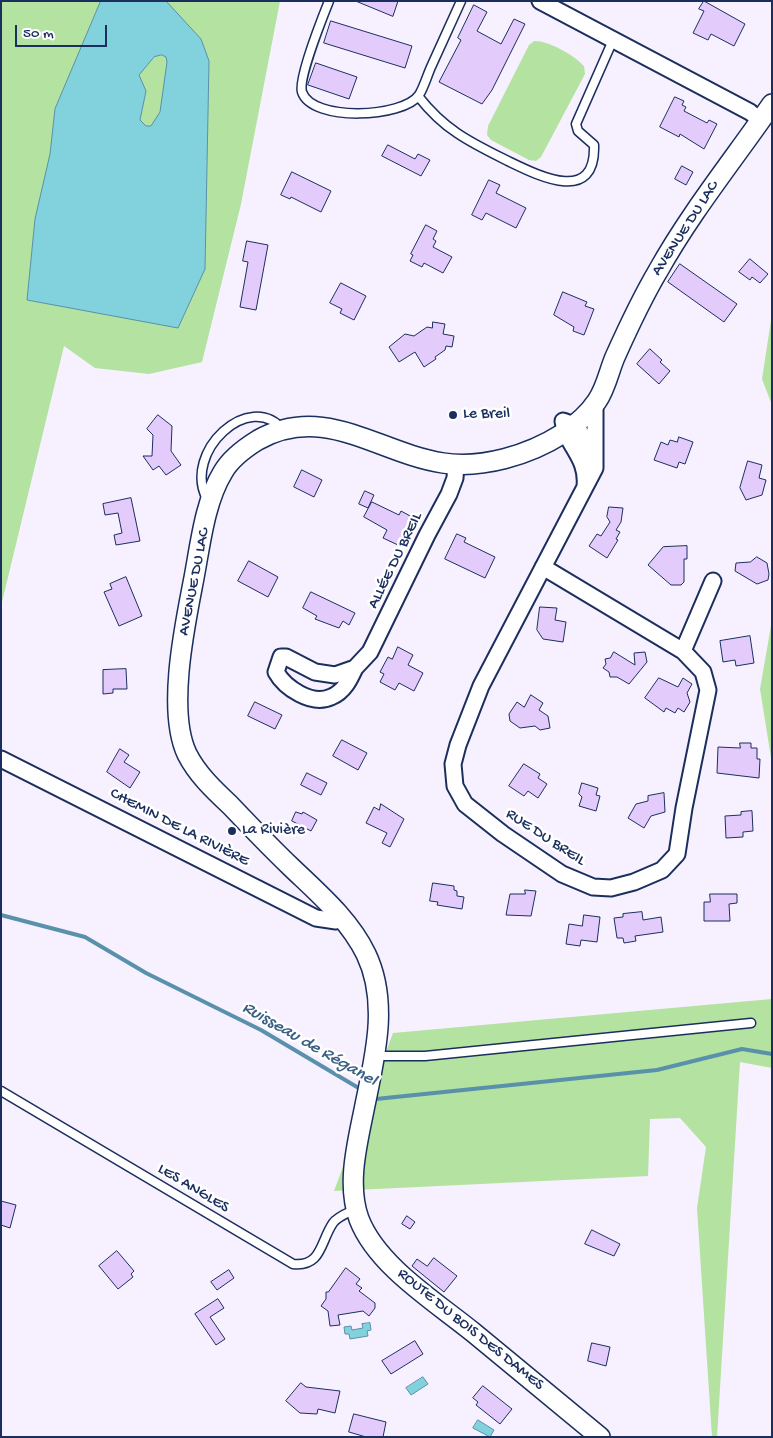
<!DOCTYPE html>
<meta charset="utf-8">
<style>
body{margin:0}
#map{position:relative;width:773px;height:1438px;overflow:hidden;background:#f7f0fe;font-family:"Gochi Hand",sans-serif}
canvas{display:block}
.frame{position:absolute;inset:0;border:2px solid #1b2f5e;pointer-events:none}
.scale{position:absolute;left:15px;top:25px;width:92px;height:22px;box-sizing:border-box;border:2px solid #1b2f5e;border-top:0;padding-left:6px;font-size:15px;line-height:18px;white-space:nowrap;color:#1b2f5e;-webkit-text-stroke:4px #fff;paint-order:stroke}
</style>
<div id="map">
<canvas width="773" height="1438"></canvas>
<div class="frame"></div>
<div class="scale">50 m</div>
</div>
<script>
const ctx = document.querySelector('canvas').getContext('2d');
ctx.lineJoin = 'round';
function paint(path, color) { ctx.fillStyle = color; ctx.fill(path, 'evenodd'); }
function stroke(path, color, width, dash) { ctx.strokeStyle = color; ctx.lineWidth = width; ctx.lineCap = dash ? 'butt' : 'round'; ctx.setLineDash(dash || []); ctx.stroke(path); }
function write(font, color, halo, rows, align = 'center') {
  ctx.font = font + ' "Gochi Hand",sans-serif'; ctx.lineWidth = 5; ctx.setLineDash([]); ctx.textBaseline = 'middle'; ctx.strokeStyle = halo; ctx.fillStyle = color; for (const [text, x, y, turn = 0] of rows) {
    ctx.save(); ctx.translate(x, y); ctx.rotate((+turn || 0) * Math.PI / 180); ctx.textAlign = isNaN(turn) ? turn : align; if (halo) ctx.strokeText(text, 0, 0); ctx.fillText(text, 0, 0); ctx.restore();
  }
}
const green = new Path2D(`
 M1,1H280L241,204L202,362L149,374L95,368L64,346L1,606Z
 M534,41C549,41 574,55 584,66L585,74L541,157L536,161L529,160L491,140L487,135L488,126L529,45Z
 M772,314V405L762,379Z
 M772,620V764L760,689Z
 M772,999V1068L740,1062L717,1437H712L697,1208L706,1147L680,1118L650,1119L648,1176L334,1191L393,1033Z`);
const water = new Path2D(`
 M101,1H166L201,39L209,61L205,269L178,328L27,300L35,219L50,154L55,109ZM162,55L166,57L167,62L160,112L151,126H146L140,120L146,91L139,75L154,57Z
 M370,1323L371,1330L367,1331L368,1336L350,1339L349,1334H345L344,1327L351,1326L352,1330L363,1328L362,1324Z
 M423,1377L428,1384L411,1395L406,1388Z
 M478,1420L494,1430L490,1437L473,1428Z`);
const stream = new Path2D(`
 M1,915L85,937L146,973L261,1030L362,1090
 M372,1096L376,1099L657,1070L742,1049L772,1054`);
const building = new Path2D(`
 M356,1H398L393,16Z
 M704,1L745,24L734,46L711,34L708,40L693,33L704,11L699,9Z
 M474,5L487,12L477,31L501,44L514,19L525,24L492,90L482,104L439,82L461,40L458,38Z
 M331,21L412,46L405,68L324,43Z
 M316,63L357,77L349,99L308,85Z
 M675,97L684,101L682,105L686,107L684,111L707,123L709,120L717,124L704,149L680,134L679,137L660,127Z
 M388,145L415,159L418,154L430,160L421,176L382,156Z
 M682,166L693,172L686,185L675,179Z
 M292,172L331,191L321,212L291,197L290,199L281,195Z
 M489,180L500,185L496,193L526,208L516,228L486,213L482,220L472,215Z
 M426,225L437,231L433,239L436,241L433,247L452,257L443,273L424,263L422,267L410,261L413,255L411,254Z
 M247,241L268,245L256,310L240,307L248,262L243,261Z
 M750,259L768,274L760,283L752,277L750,280L739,272Z
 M680,264L737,304L724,322L668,282Z
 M341,283L366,296L354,320L340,313L342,309L330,303Z
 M563,292L587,302L585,306L594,309L584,335L573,331L574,327L554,315Z
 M433,322L445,324L443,334L454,336L452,347L446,346L445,350L435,357L436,359L424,367L415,352L399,362L389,347L405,334L414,336L427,327L432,328Z
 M650,349L662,360L660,362L670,371L659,384L637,364Z
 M158,415L172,426L171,451L181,465L166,475L159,466L153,470L143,456H152L153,435L147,429Z
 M679,437L693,442L685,464L679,462L677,468L654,460L661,442L668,445L670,440L677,442Z
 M748,461L762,465L759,478L766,480L762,495L746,500L740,488Z
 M302,470L322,480L314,497L294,487Z
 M365,491L374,495L368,508L359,504Z
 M131,498L140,541L116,545L114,535L122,533L118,513L105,515L103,504Z
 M372,502L399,515L401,511L412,517L398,545L383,538L387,530L364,517Z
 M609,507L623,508L621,522L616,530L620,532L616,539L618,540L607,558L589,546L597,534L601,536L610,522L607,517Z
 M457,534L466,538L464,542L495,557L485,578L445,559Z
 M687,546V559H684V582L681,585H671L648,565L663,547Z
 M757,557L767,563L769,574L768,580L757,584L735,571L736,563L750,562Z
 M249,561L278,577L268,597L238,581Z
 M126,577L142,616L119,626L104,592L112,589L110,584Z
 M311,592L355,613L349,625L343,621L339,628L315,619L317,616L303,608Z
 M540,607L557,608L555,620L566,622L563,642L543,639L537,630Z
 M750,636L754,663L736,666L735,660L723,662L720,641Z
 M398,647L413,655L408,665L423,673L414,691L399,683L395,690L380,682L384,674L380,672L388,657L392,659Z
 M614,652L635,665L634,653L645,652L647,662L629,684L617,677H610L609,672L603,668L606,664L605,659L610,658Z
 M126,669L127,689H113V693L103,694V670Z
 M659,678L678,687L683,678L692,684L687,693L690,702L684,712L678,708L675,713L666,708L664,712L645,698Z
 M531,695L543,703L539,710L548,716L550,728L540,730L535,726L520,728L510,721L509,714L517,702L524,707Z
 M255,702L282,715L275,729L248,716Z
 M342,740L367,753L358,770L333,756Z
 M740,743H751V748H757V759H760L759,778L717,773L718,747L740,748Z
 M120,749L129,755L124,762L140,772L130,788L107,772Z
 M524,764L540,774L538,778L547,784L538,798L528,791L524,796L509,786Z
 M307,773L327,783L321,795L301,785Z
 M582,783L598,788L596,795L600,796L596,811L579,806L582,797L579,794Z
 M664,793L665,812L651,816L644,828L628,818L636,804L648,801V796Z
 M381,804L404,819L390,847L382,843L387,833L366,823L374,807L379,810Z
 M752,811L753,831L743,832V837L726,838L725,816L741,815V812Z
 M296,812L302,814L303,812L317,820L311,831L292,821Z
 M433,883L454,886V890L457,891V896L464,897L462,909L437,905L438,902L430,901Z
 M525,890L536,891L531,916L506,915L510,894H525Z
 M710,894H737V903L729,904L730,921H704V902H710Z
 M642,912L643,920L661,917L663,932L635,936L636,941L624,943L623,938H617L614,918L623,917V914Z
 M584,915L600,917L597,942L581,940L580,946L566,944L569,924L582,926Z
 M1,1201L16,1205L10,1228L1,1225Z
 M407,1216L415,1222L410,1229L402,1224Z
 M592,1230L620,1244L614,1256L585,1244Z
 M117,1251L134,1271L131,1274L133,1277L118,1289L99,1266Z
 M434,1258L457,1276L444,1292L412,1266L417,1259L427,1266Z
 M346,1268L360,1279L356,1284L362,1288L359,1291L375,1303V1308L369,1316L363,1311L338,1315L340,1325L330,1326L328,1311L321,1306L326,1299V1292H328Z
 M229,1270L234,1278L217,1290L211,1282Z
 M218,1299L224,1308L210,1317L225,1339L216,1345L195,1314Z
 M415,1341L423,1354L391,1374L382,1361Z
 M592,1343L610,1347L606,1366L588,1361Z
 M301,1383L306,1387L340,1391L335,1413L318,1409L317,1414L300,1413L286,1401Z
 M483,1386L512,1409L500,1424L476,1405L478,1402L473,1398Z
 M354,1414L386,1422L383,1437H366L349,1432Z`);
const service = new Path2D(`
 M329,1C323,16 298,79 302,92C312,122 403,118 419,95C424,87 427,76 431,67C441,45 451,23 461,1
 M418,96C429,110 442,123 457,133C473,144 492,153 510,162C541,177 596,204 594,145L578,131L576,124L613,40
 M207,499C182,452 250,389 283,430
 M375,1056H425L751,1023
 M1,1091L293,1264C322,1267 320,1242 333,1223C338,1216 348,1213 356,1209`);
const minor = new Path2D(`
 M540,1L750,112L760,120
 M585,486C588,457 566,446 563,421L577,426L593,456
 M543,567L683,651L703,672L708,690L684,808L677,854L662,870L634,882L611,888L593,887L562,874L503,834L465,804L455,786L453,764L458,745L481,686L595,468V404
 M683,651L713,581
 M355,668C350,679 344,692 331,697C312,706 285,688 276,672L281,657H286L315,672L335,675L355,668L370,652L427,535L449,494L455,478L456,464
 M1,759L316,918L336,921L342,919`);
const tertiary = new Path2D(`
 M600,1437C558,1402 516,1368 474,1333C436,1302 377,1266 359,1219C346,1183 358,1141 365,1105C375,1056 389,1002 366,954C349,919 318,893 291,867C270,847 250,826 230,805C214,790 197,774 187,754C167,712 184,629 193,583C200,548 204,503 223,472C231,458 245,448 258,440C325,403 378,453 443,463C482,469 529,455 562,434C574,426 589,413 597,401C606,388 609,371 615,357C628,328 642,298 658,271C691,212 734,159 772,104`);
const markers = [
 [453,415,5,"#1b2f5e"],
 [232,831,5,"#1b2f5e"]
];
const streetNames = [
 ["AVENUE DU LAC",686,229,-57],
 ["ALLÉE DU BREIL",396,561,-64],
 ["AVENUE DU LAC",195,582,-79],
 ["CHEMIN DE LA RIVIÈRE",179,828,27],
 ["RUE DU BREIL",545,838,33],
 ["LES ANGLES",193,1189,31],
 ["ROUTE DU BOIS DES DAMES",470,1330,39]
];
const poiNames = [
 ["Le Breil",463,415],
 ["La Rivière",242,831]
];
const waterNames = [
 ["Ruisseau de Réganel",309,1045,30]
];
paint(green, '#b3e2a1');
paint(water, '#82d2de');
stroke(water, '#5991ab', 1);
stroke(stream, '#5991ab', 4);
paint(building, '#e3ccfc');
stroke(building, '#1b2f5e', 1);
stroke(service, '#1b2f5e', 11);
stroke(minor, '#1b2f5e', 19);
stroke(tertiary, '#1b2f5e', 22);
stroke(service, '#fff', 8);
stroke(minor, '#fff', 15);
stroke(tertiary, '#fff', 19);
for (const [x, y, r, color] of markers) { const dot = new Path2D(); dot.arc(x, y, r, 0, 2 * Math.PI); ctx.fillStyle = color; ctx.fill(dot); stroke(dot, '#fff', 2); }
write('16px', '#1b2f5e', '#fff', streetNames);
write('16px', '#1b2f5e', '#fff', poiNames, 'left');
write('italic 18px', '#3a6084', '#fff', waterNames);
</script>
